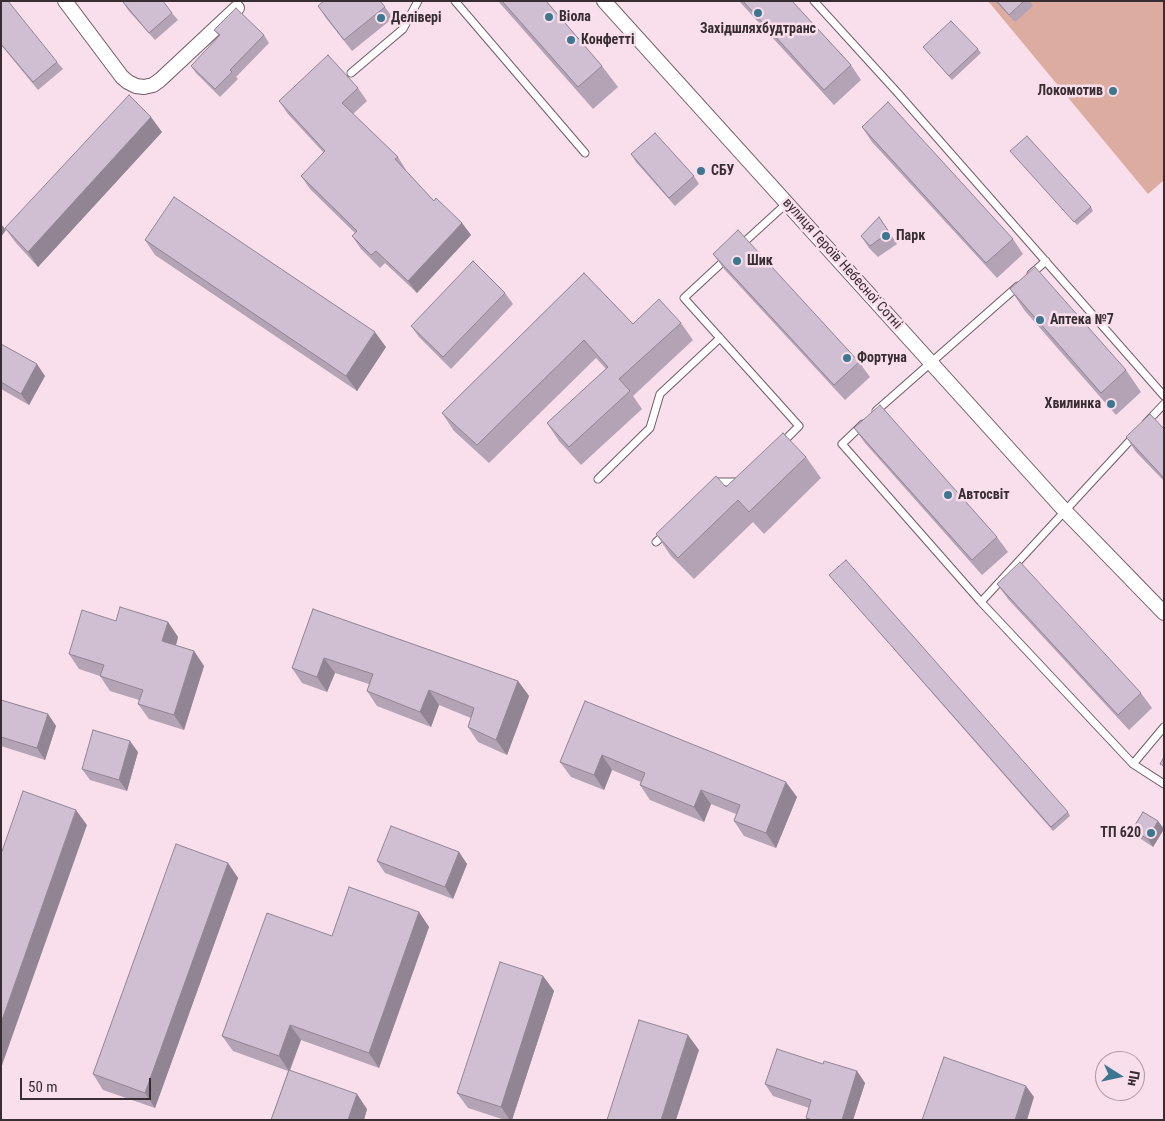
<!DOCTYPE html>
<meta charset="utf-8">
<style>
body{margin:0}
#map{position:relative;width:1165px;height:1121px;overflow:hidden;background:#f9deeb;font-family:"Roboto Condensed",sans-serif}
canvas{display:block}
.frame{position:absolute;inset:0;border:2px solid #372d32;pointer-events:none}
.north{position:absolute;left:1095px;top:1051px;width:50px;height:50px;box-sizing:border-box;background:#f9deeb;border:1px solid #ab97a1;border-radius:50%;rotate:100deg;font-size:14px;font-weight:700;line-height:20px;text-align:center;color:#372d32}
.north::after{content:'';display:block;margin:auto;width:18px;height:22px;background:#3c768f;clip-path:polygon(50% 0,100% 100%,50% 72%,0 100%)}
.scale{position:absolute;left:20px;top:1078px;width:131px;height:22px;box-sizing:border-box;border:2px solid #372d32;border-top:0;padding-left:6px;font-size:15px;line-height:18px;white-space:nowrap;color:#372d32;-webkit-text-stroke:4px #f9deeb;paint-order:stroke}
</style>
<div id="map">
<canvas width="1165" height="1121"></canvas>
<div class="frame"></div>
<div class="north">Пн</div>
<div class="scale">50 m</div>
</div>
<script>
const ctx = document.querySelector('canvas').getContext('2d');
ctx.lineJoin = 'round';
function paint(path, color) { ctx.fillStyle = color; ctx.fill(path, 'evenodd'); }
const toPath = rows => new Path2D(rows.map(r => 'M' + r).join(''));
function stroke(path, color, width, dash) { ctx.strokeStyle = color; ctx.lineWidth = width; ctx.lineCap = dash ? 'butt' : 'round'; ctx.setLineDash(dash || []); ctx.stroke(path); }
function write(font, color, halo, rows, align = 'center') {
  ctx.font = font + ' "Roboto Condensed",sans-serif'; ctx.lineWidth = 5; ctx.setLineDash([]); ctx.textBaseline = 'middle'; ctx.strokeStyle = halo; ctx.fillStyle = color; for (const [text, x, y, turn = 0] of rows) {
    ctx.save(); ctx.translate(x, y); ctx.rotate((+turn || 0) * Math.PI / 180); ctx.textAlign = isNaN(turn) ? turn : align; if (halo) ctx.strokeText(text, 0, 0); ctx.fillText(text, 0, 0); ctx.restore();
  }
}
const green = toPath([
 [988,1,1164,1,1164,180,1148,194]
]);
const service = toPath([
 [455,1,585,153],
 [814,1,896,91,1164,396],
 [351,73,403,29,418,1],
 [741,245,787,203],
 [726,259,684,298,799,426,782,443],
 [1031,274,1046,261],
 [876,411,1018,286],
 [1146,423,1164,404],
 [863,424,842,444,981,602,1133,764,1164,784],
 [598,479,650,428,660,394,720,338],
 [714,485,717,482,740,482],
 [656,542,666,533],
 [981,602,1135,435],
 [1133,764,1164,727]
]);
const minor = toPath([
 [65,1,122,77,128,82,136,86,144,87,153,85,160,80,237,8],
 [604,1,1065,511,1164,613]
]);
const wall = toPath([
 [1,1,57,62,63,69,38,90,1,45],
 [498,1,546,1,602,66,618,87,593,109],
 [739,1,792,1,851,65,861,80,834,105],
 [995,1,1030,1,1033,6,1015,22],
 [123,2,172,13,178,20,155,40,128,10],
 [318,6,385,7,393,18,352,51,326,18],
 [214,30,264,35,269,43,236,77,238,79,220,97,196,73,191,66,219,36],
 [923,47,978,49,981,53,952,80],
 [358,88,367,101,353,114,398,157,406,170,406,171,434,201,462,223,471,235,417,293,385,263,380,268,361,249,352,236,355,233,310,189,301,176,324,153,288,114,279,101],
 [862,127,1013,239,1023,254,997,278,872,142],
 [162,132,38,267,16,243,5,228],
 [1010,151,1091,207,1093,211,1077,225],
 [631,154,694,176,699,184,675,206,636,162],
 [879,217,897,244,878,257,869,248,861,236],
 [145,240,386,347,357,391,155,255],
 [713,254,859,362,870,377,845,400,724,269],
 [584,273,633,324,681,323,693,340,633,396,642,409,581,465,559,441,547,423,606,369,596,358,489,463,454,431,442,413],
 [1010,289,1126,370,1141,392,1116,415,1025,311],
 [505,293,513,304,451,369,419,337,411,326],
 [1,344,45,376,29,405,1,389],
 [854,428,997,537,1008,552,982,575,865,443],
 [1164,429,1164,481,1136,452,1126,437],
 [806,457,821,478,764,534,753,522,694,579,671,556,656,534,726,487],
 [829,575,1068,812,1070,816,1053,831],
 [997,584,1141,693,1152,708,1129,730,1008,599],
 [313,609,518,681,529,696,507,755,478,742,468,727,471,718,439,705,431,727,377,706,367,691,369,684,335,673,327,692,302,683,292,668],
 [116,621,168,622,178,637,176,645,194,651,204,666,184,730,149,719,138,704,139,700,110,691,100,676,79,669,69,654],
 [1,700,48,714,56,726,45,760,1,746],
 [585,701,797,797,776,848,744,836,734,821,736,814,711,804,704,822,650,800,640,785,641,782,612,770,604,790,571,777,560,762],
 [138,752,127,791,90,780,82,769],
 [1158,821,1164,829,1153,847,1138,837,1132,830],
 [459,852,467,864,453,899,385,873,377,861],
 [228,863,238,878,155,1108,103,1090,93,1074],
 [419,912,429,927,379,1068,301,1040,290,1071,367,1109,364,1120,271,1120,288,1071,233,1051,222,1036,332,936],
 [543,976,554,991,512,1120,505,1120,468,1108,457,1093],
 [857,1071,865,1083,853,1120,807,1120,806,1118,809,1108,773,1096,765,1084]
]);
const shadedWall = toPath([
 [151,117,162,132,38,267,28,252],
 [462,223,471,235,417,293,408,281],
 [1,224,6,230,1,237],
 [375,332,386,347,357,391,346,376],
 [37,364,45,376,29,405,21,394],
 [168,622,178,637,173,656,162,641],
 [194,651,204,666,184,730,174,715],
 [324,658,335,673,327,692,317,677],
 [518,681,529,696,507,755,496,740],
 [429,690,439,705,431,727,420,712],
 [48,714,56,726,45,760,37,748],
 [130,741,138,752,127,791,119,780],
 [602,755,612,770,604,790,594,775],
 [786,782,797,797,776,848,766,833],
 [701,790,711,804,704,822,694,807],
 [76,810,87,825,1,1068,1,1023],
 [1158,821,1164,829,1153,847,1148,839],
 [459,852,467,864,453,899,445,887],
 [228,863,238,878,155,1108,145,1093],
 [419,912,429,927,379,1068,369,1053],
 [543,976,554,991,512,1120,510,1120,501,1107],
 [290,1025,301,1040,289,1071,279,1056],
 [688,1035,699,1050,676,1120,661,1120],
 [857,1071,865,1083,853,1120,842,1120],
 [1026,1086,1034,1097,1027,1120,1015,1120],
 [357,1094,367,1109,364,1120,348,1120]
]);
const building = toPath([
 [1,1,8,1,57,62,33,82,1,44,1,1],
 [124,1,163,1,172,13,149,33,123,2,124,1],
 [324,1,380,1,385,7,344,40,318,6,324,1],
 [502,1,546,1,602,66,578,87,502,1],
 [743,1,792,1,851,65,824,90,743,1],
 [997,1,1024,1,1009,15,997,1],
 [236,8,264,35,230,70,232,72,215,89,191,66,220,35,214,30,236,8],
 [951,21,978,49,949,76,923,47,951,21],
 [328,55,358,88,342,103,398,157,395,159,434,201,436,198,462,223,408,281,376,251,371,255,352,236,357,231,301,176,325,151,279,101,328,55],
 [129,95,151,117,28,252,5,228,129,95],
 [888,102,1013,239,986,263,862,127,888,102],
 [655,133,694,176,669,198,631,154,655,133],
 [1027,136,1091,207,1074,222,1010,151,1027,136],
 [174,197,375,332,346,376,145,240,174,197],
 [879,217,889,232,870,246,861,236,879,217],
 [738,230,859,362,834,385,713,254,738,230],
 [473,261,505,293,443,357,411,326,473,261],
 [1035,267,1126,370,1101,393,1010,289,1035,267],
 [584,273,633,324,659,299,681,323,619,379,630,391,569,447,547,423,608,367,584,340,477,445,442,413,584,273],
 [1,344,37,364,21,394,1,382,1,344],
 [880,405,997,537,972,560,854,428,880,405],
 [1150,414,1164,429,1164,478,1126,437,1150,414],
 [783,433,806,457,749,512,738,500,678,558,656,534,716,476,726,487,783,433],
 [846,560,1068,812,1051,827,829,575,846,560],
 [1020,562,1141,693,1118,715,997,584,1020,562],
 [120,607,168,622,162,641,194,651,174,715,138,704,143,690,100,676,104,665,69,654,82,610,116,621,120,607],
 [313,609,518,681,496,740,468,727,474,708,429,690,420,712,367,691,373,674,324,658,317,677,292,668,313,609],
 [1,700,48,714,37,748,1,737,1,700],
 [585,701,786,782,766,833,734,821,740,805,701,790,694,807,640,785,645,773,602,755,594,775,560,762,585,701],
 [93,730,130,741,119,780,82,769,93,730],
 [1164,757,1164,766,1160,764,1164,757],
 [23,791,76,810,1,1023,1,854,23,791],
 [1143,812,1158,821,1148,839,1132,830,1143,812],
 [391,826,459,852,445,887,377,861,391,826],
 [176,844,228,863,145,1093,93,1074,176,844],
 [349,887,419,912,369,1053,290,1025,279,1056,222,1036,267,913,332,936,349,887],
 [500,962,543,976,501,1107,457,1093,500,962],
 [639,1020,688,1035,661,1120,607,1120,639,1020],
 [777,1049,823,1064,824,1061,857,1071,842,1120,813,1120,806,1118,811,1100,765,1084,777,1049],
 [944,1057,1026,1086,1015,1120,922,1120,944,1057],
 [289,1070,357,1094,348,1120,271,1120,289,1070]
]);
const markers = [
 [758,13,5,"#3c768f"],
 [549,17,5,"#3c768f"],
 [381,18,5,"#3c768f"],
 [571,40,5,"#3c768f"],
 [1113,91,5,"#3c768f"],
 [701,171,5,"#3c768f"],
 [886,236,5,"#3c768f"],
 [737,261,5,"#3c768f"],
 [1040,320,5,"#3c768f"],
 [847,358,5,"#3c768f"],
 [1111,404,5,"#3c768f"],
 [948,495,5,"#3c768f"],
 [1151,833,5,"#3c768f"]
];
const poiNames = [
 ["Віола",559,17],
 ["Делівері",391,18],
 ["Західшляхбудтранс",758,29,"center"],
 ["Конфетті",581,40],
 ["Локомотив",1103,91,"right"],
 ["СБУ",711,171],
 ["Парк",896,236],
 ["Шик",747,261],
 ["Аптека №7",1050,320],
 ["Фортуна",857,358],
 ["Хвилинка",1101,404,"right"],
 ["Автосвіт",958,495],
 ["ТП 620",1141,833,"right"]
];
const streetNames = [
 ["вулиця Героїв Небесної Сотні",842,264,48]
];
paint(green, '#ddaca0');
stroke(service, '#715a66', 9);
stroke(minor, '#715a66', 16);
stroke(service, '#fff', 7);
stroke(minor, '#fff', 14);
paint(wall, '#b3a3b5');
paint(shadedWall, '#928593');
paint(building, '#d0bed2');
stroke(building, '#928593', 1);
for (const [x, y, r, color] of markers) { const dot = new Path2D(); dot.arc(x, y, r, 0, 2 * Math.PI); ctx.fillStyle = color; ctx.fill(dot); stroke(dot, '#f9deeb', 2); }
write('bold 14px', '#372d32', '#f9deeb', poiNames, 'left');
write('14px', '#372d32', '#f9deeb', streetNames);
</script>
